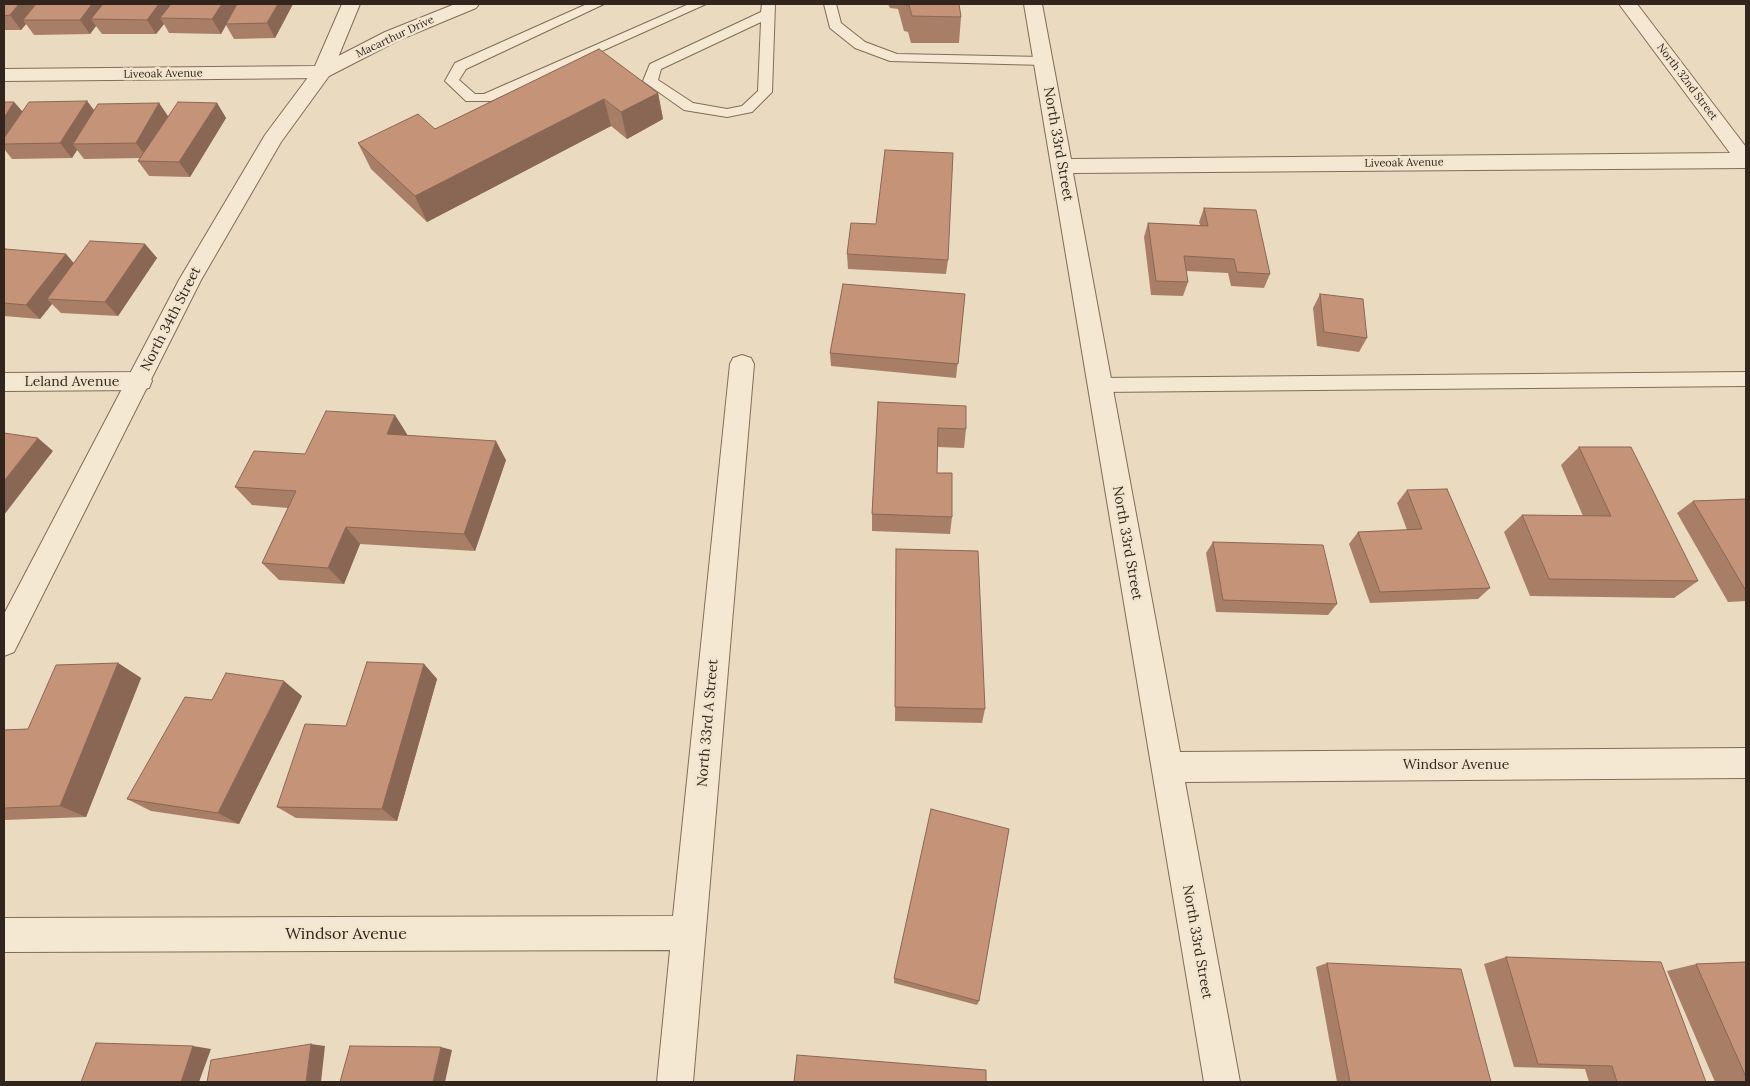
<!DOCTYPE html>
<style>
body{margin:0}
#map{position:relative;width:1750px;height:1086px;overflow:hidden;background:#eadac0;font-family:Lora,serif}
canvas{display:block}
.frame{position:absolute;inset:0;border:5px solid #32251d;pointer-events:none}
</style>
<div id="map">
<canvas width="1750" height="1086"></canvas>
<div class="frame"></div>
</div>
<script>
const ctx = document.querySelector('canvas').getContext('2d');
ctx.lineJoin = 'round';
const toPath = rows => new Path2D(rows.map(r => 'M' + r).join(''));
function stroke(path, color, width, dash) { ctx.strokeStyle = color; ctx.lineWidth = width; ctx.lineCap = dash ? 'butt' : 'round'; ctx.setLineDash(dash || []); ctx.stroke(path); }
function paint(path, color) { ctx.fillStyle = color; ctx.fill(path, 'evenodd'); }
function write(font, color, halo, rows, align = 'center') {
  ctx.font = font + ' Lora,serif'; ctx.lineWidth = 5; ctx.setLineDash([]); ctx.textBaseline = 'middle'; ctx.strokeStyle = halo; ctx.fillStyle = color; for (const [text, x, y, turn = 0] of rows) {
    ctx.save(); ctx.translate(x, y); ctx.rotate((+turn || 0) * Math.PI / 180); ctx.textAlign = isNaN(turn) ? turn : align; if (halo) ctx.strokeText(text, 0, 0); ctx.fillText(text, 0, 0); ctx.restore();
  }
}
const service = toPath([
 [587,4,604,4,466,69,459,80,475,94,484,94,689,4,706,4,491,101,466,101,445,81,455,63,587,4],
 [762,4,775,4,772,92,752,112,727,117,684,110,643,81,650,64,761,12,762,4],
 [761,22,758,91,742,106,727,109,693,103,658,80,661,69,761,22],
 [824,4,836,4,841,23,865,42,897,54,1043,57,1050,61,1043,65,890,61,855,48,830,28,824,4],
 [1746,372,1746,386,1100,392,1094,390,1091,385,1094,380,1100,378,1746,372]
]);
const minor = toPath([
 [342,4,360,4,332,72,329,76,322,78,4,81,4,69,315,66,342,4],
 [1024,4,1042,4,1071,159,1730,153,1619,4,1637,4,1746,147,1746,168,1073,173,1180,752,1746,748,1746,778,1185,782,1240,1082,1204,1082,1024,4],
 [742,355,751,358,754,364,693,1082,657,1082,670,950,4,952,4,918,673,916,730,364,733,358,742,355],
 [140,372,149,374,152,381,149,388,140,390,4,391,4,373,140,372]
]);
const tertiary = toPath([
 [455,4,479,4,476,8,399,40,329,76,281,142,201,280,14,652,4,656,4,614,179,280,265,135,315,68,385,32,455,4]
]);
const wall = toPath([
 [4,4,293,4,275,38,234,39,226,25,221,34,169,33,164,24,156,34,102,34,96,26,90,34,34,35,26,24,21,30,4,30],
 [888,4,959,4,961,17,959,43,911,43,908,32,904,31,898,9,890,8],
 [599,49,658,93,663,119,627,139,611,126,427,222,371,169,358,143,435,129],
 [87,101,94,110,159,103,168,116,217,103,226,118,190,177,149,176,138,161,140,158,84,159,77,150,72,158,12,159,5,150,4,152,4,102,14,102,22,111],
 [1204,208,1270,274,1264,288,1231,286,1228,273,1186,271,1188,282,1183,296,1151,295,1144,237,1148,223,1200,225,1199,222],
 [145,244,157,258,118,316,61,313,52,304,40,319,4,316,4,251,66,254,73,263],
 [847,254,948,260,946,274,848,269],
 [965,294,956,378,831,366,830,353],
 [1320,294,1367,338,1359,352,1317,346,1313,308],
 [878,402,966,429,964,448,937,447,937,473,952,517,950,534,872,531,872,514],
 [407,434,407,435,506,460,475,551,360,544,344,584,279,580,262,563,288,508,252,505,235,487,305,454],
 [1579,447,1698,581,1674,598,1530,596,1504,532,1522,515,1583,516,1561,465],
 [1407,490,1490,588,1478,599,1370,603,1349,544,1358,532,1407,530,1397,503],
 [1746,499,1746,601,1728,602,1677,513,1693,501],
 [1213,542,1337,604,1328,615,1216,612,1206,553],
 [896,549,985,709,982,723,895,721],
 [118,663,141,678,86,817,4,820,4,730,28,729],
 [424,664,437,679,397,821,296,818,277,807,346,726],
 [302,696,239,824,151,811,127,799],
 [1506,957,1706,1082,1589,1082,1585,1069,1514,1067,1484,964],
 [1746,962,1746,1082,1715,1082,1667,971,1696,964],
 [1327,963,1491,1082,1337,1082,1316,967],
 [894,978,979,1001,977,1005,894,983]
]);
const shadedWall = toPath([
 [19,4,42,4,23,20,26,24,21,30,10,15],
 [92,4,110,4,91,19,96,26,90,34,80,20],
 [159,4,175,4,160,18,164,24,156,34,147,20],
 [222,4,241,4,226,24,226,25,221,34,212,19],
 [278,4,293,4,275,38,267,23],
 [658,93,663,119,627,139,621,112],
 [604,99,611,126,427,222,415,196],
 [87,101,98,116,73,144,77,150,72,158,60,143],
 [14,102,26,116,4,144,4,118],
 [159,103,169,118,147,158,136,143],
 [217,103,226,118,190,177,179,162],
 [145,244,157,258,118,316,105,302],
 [66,254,78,268,47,299,52,304,40,319,26,305],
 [395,415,407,434,399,453,387,434],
 [38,438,53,451,4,515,4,481],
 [496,441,506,460,475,551,464,534],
 [346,527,360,544,344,584,328,568],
 [118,663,141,678,86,817,60,806],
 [424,664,437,679,397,821,382,809],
 [284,681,302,696,239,824,218,813],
 [311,1044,325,1046,321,1082,306,1082],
 [193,1046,211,1049,199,1082,181,1082],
 [441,1047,452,1050,445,1082,433,1082]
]);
const building = toPath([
 [4,4,19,4,10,15,4,16,4,4],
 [36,4,92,4,80,20,23,20,36,4],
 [103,4,159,4,147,20,91,19,103,4],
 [171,4,222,4,212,19,160,18,171,4],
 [237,4,278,4,267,23,226,24,237,4],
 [904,4,959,4,961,17,912,16,909,5,904,5,904,4],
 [599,49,658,93,621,112,604,99,415,196,358,143,418,114,435,129,599,49],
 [87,101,60,143,4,144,4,138,29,102,87,101],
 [4,102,14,102,4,118,4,102],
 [178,102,217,103,179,162,138,161,178,102],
 [159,103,136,143,73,144,98,104,159,103],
 [885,150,953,153,948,260,847,254,851,223,876,224,885,150],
 [1204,208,1256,210,1270,274,1237,272,1234,259,1184,256,1188,282,1156,281,1148,223,1208,226,1204,208],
 [90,241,145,244,105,302,47,299,90,241],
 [5,249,66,254,26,305,4,303,4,251,5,249],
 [843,284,965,294,958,364,830,353,843,284],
 [1320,294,1363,299,1367,338,1324,332,1320,294],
 [878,402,966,406,966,429,938,428,937,473,952,473,952,517,872,514,878,402],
 [326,411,395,415,387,434,496,441,464,534,346,527,328,568,262,563,296,491,235,487,254,451,305,454,326,411],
 [4,433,38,438,4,481,4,433],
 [1579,447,1631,447,1698,581,1549,579,1522,515,1611,516,1579,447],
 [1447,489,1490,588,1380,592,1358,532,1422,529,1407,490,1447,489],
 [1746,499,1746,591,1693,501,1746,499],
 [1213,542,1323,545,1337,604,1223,600,1213,542],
 [896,549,978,551,985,709,895,707,896,549],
 [367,662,424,664,382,809,277,807,305,724,346,726,367,662],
 [118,663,60,806,4,808,4,730,28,729,56,665,118,663],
 [226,673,284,681,218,813,127,799,185,697,212,700,226,673],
 [931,809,1009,829,979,1001,894,978,931,809],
 [1506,957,1661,962,1706,1082,1617,1082,1612,1066,1538,1064,1506,957],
 [1746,962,1746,1077,1696,964,1746,962],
 [1327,963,1461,969,1491,1082,1350,1082,1327,963],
 [96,1043,193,1046,181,1082,81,1082,96,1043],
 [311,1044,306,1082,207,1082,211,1060,311,1044],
 [350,1046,441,1047,433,1082,340,1082,350,1046],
 [797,1055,986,1070,986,1082,794,1082,797,1055]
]);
const farStreetnames = [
 ["Macarthur Drive",395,37,-25],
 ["Liveoak Avenue",163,74,-1],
 ["North 32nd Street",1687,82,53],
 ["Liveoak Avenue",1404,163,-1]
];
const streetNames = [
 ["North 33rd Street",1058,144,80],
 ["North 34th Street",171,319,-63],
 ["Leland Avenue",72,382],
 ["North 33rd Street",1127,543,80],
 ["North 33rd A Street",708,723,-85],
 ["Windsor Avenue",1456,765],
 ["North 33rd Street",1197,942,80]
];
const nearStreetnames = [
 ["Windsor Avenue",346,934]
];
stroke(service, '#816c59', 2);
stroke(minor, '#816c59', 2);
stroke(tertiary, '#816c59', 2);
paint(service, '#f5e8d2');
paint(minor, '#f5e8d2');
paint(tertiary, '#f5e8d2');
paint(wall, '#a97e67');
paint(shadedWall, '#8a6754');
paint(building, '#c59378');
stroke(building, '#8a6754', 1);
write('11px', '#32251d', '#f2e5ce', farStreetnames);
write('14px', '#32251d', '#f2e5ce', streetNames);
write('16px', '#32251d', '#f2e5ce', nearStreetnames);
</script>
